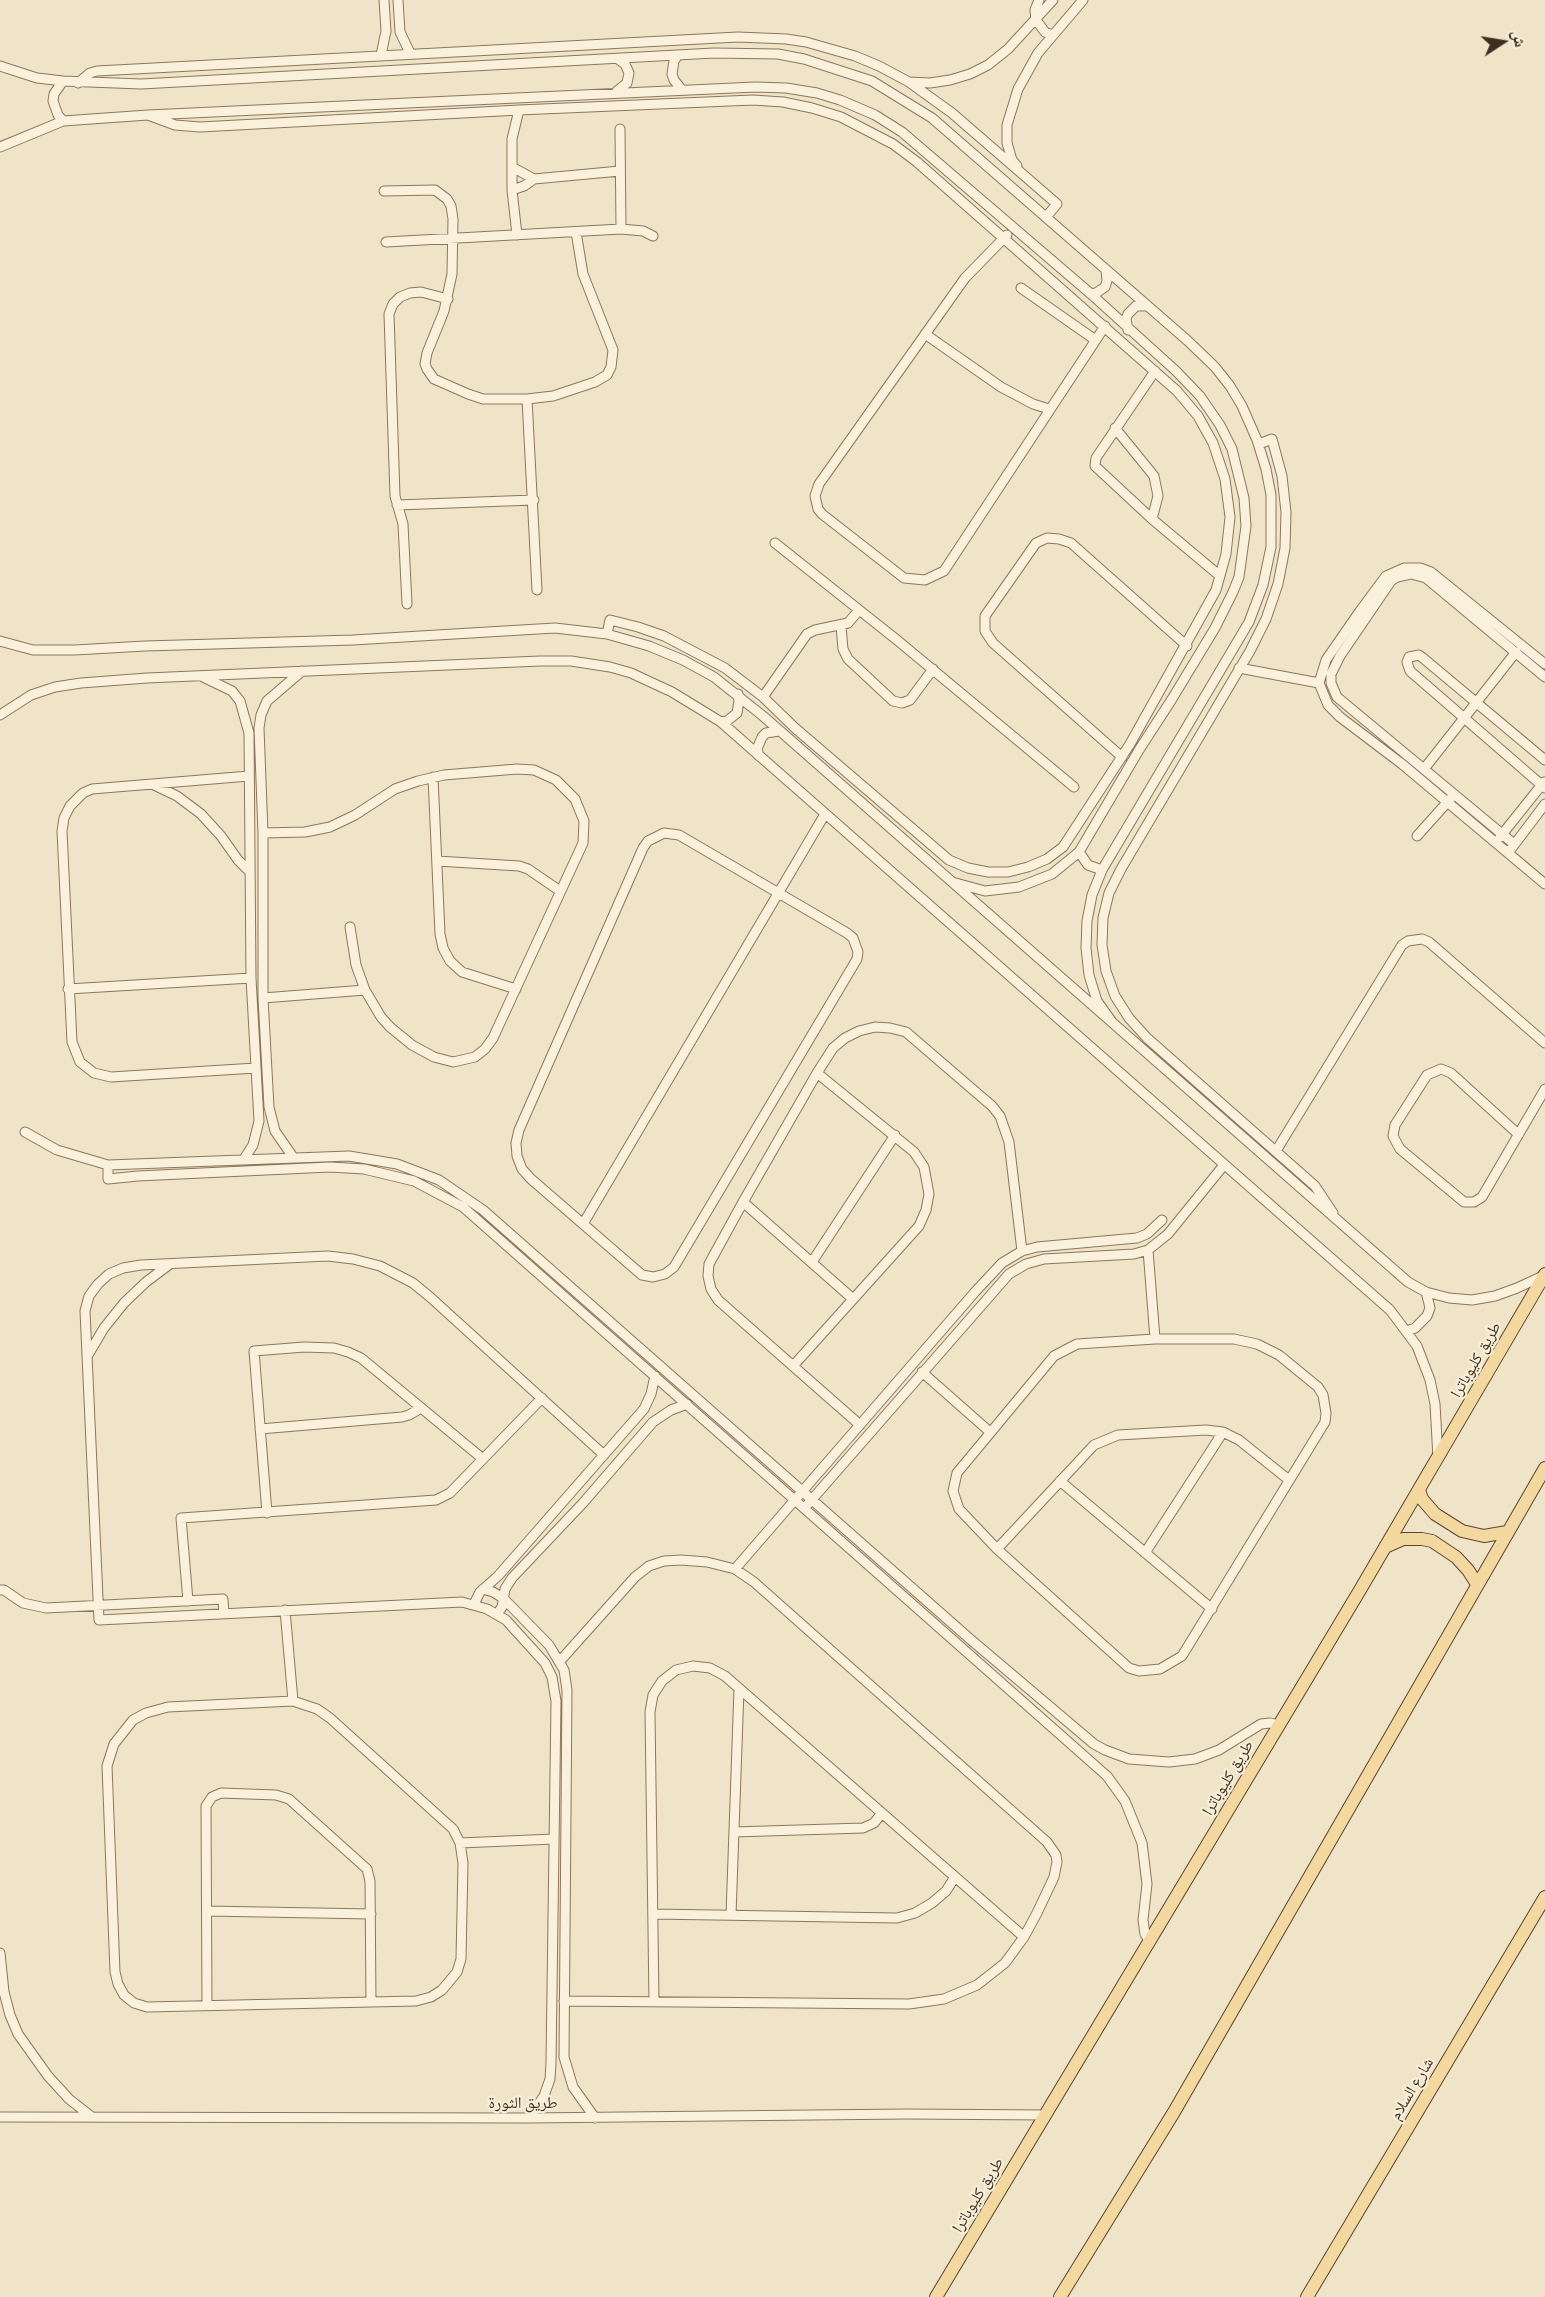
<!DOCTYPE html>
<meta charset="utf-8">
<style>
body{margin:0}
#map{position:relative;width:1545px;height:2297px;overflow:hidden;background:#f0e4c8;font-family:Literata,"Noto Naskh Arabic",serif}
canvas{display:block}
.north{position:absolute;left:1473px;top:12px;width:60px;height:60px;-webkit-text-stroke:4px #f7eed8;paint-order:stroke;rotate:78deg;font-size:16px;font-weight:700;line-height:24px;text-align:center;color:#3d2e20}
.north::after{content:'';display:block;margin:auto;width:21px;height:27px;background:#3d2e20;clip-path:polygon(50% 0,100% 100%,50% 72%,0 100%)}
</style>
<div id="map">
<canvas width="1545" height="2297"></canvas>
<div class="north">ش</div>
</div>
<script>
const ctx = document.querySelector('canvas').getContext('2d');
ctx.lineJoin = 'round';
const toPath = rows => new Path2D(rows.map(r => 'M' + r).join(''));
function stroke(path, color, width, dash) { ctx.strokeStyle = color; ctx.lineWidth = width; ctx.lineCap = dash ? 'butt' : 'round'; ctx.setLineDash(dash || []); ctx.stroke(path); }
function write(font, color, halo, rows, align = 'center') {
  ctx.font = font + ' Literata,"Noto Naskh Arabic",serif'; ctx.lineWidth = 4.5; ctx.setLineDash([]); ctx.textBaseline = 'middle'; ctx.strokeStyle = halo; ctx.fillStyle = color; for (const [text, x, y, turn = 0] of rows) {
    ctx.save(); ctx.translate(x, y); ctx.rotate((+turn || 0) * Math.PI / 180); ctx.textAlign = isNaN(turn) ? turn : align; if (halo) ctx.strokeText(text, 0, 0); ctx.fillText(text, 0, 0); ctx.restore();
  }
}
const minor = toPath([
 [398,0,400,32,410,53],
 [1039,0,1035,10,1036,20,1045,32,1052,35],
 [381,55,386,31,384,0],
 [678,55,674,61,672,74,674,80,682,90],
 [0,66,37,78,63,81,141,84,714,53,778,54,804,59,872,81,932,118,1188,341,1215,367,1230,386,1242,406,1257,440,1266,469,1271,495,1271,547,1263,585,1249,622,1102,870,1092,895,1087,921,1086,948,1089,975,1097,1001,1112,1022],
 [63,81,54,94,53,101,58,115,63,121],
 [909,82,930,83,950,80,970,74,988,65,1008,49,1053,0],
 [78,83,90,73,97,71,738,37,786,39,806,42,855,56,879,66,909,82,952,113,1057,204,1046,217],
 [617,91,627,83,629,73,625,64,618,59],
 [148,115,175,125,200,127,519,110,753,100,783,102,812,108,841,117,893,144,917,162,1177,391,1198,416,1213,443,1225,479,1230,517,1226,554,1216,590,1130,744,1063,847,1047,859,1028,867,1008,872,988,872,968,868,949,860,795,728,763,697,725,668,664,636,638,627,610,620,607,634],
 [620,129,621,229],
 [0,147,63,121,148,115,755,87,786,88,817,93,840,100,875,115,902,132,1091,294,1176,371,1200,396,1220,425,1232,449,1244,498,1246,526,1239,577,1233,592,1215,628,1172,699,1139,750,1079,852,1052,874,1019,887,985,891,952,882],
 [1017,166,1012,160,1007,143,1007,125,1018,89,1038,53,1083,0],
 [512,167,534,179],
 [512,190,524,186,534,179,620,171],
 [384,191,435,190,447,199,451,206,453,219,452,274,444,311,427,353,425,364,427,369,434,379,468,394,483,399,527,399,553,396,595,382,607,375,611,367,613,350,583,274,576,232],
 [517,235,512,190,512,139,519,110],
 [1007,235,965,278,819,484,815,496,818,509,822,514,904,578,925,580,944,571,1105,326],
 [386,242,621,229,643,231,653,236],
 [1021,288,1094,339],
 [1091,294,1096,293,1105,287,1107,281,1106,270],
 [1128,330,1126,319,1128,314,1136,306,1147,306],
 [925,334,1001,387,1033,404,1049,409],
 [1155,371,1096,458,1095,466,1152,519,1220,576],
 [527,399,537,590],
 [1115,428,1154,476,1158,496,1152,519],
 [1259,444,1272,439,1282,476,1286,512,1285,548,1278,584,1266,619,1250,651,1121,869,1109,893,1103,918,1102,945,1106,971,1115,996,1129,1018,1147,1038,1315,1186,1333,1213],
 [397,505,534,500],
 [775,543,897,640,1074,787],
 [407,604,403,524,395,496,389,314,393,304,400,297,410,293,421,292,448,299],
 [841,626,843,649,848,659,893,701,902,703,910,700,933,669],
 [0,641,33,650,75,650,145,646,353,640,555,628,607,634,649,646,683,660,714,677,763,716,1408,1282,1426,1292,1449,1298,1472,1300,1495,1296,1517,1288,1545,1275],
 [1545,664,1431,572,1420,568,1404,568,1386,576,1360,611,1326,660,1319,683,1328,705,1340,717,1402,764,1545,884],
 [1239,668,1319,683],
 [203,677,232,691,240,701,249,733,251,978,259,1121,253,1145,244,1159],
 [763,697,807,634,815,630,848,623,859,610],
 [0,715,31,695,55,687,81,683,147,678,540,661,571,661,610,667,631,673,672,692,721,722,1390,1310,1417,1346,1430,1380,1435,1404,1438,1458],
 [721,722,727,721,737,713,739,701,738,694],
 [759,756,757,749,762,737,766,733,779,731],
 [1122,757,993,643,985,631,985,616,1036,543,1047,538,1059,539,1071,543,1187,646],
 [1545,760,1423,658,1419,655,1409,657,1407,662,1410,671,1545,788],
 [1424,769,1516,652],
 [249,776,92,789,83,793,70,806,64,818,62,831,72,1042,80,1062,94,1073,111,1077,256,1068],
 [433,777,440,934,443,948,450,961,462,972,516,989],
 [152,784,177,796,201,814,221,836,238,860,250,872],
 [263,833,305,832,330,827,355,815,395,789,418,781,444,775,517,769,534,770,556,780,575,799,584,821,583,843,493,1038,485,1049,475,1057,453,1062,434,1057,412,1045,390,1027,381,1017,365,990,356,965,350,927],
 [664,833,679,835,847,933,853,938,858,952,857,959,674,1267,665,1274,653,1277,642,1275,531,1179,522,1169,517,1156,516,1143,519,1130,643,848,648,841,664,833],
 [1417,836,1452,797],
 [1500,837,1544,782],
 [1514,844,1337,697,1331,683,1331,674,1340,656,1391,581,1397,577,1411,574,1426,578,1545,677],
 [1511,849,1545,804],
 [1079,852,1088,865,1102,870],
 [437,861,519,866,528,869,560,891],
 [68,989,251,978],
 [263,998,365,990],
 [25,1132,57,1150,108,1165,349,1156,397,1164,439,1180,483,1210,970,1639,1094,1744,1105,1750,1129,1759,1169,1762,1195,1759,1219,1750,1261,1724,1270,1723,1279,1725],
 [1518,1134,1451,1073,1441,1069,1427,1075,1395,1125,1393,1136,1400,1149,1464,1202,1474,1202,1482,1197,1545,1089],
 [1276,1151,1402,945,1408,941,1422,939,1429,942,1545,1043],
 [293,1157,275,1131,269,1107,263,998,263,833,259,728,261,715,267,701,302,671],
 [108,1165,108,1179,138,1176,330,1167,364,1169,414,1181,463,1207,1107,1776,1125,1801,1142,1843,1147,1884,1143,1920,1145,1934,1150,1942],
 [743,1202,853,1299],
 [583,1224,825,814],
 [1148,1250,1155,1339],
 [812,1262,895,1135],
 [1407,1331,1415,1328,1427,1316,1430,1308,1426,1292],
 [1155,1339,1234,1339,1257,1344,1279,1355,1318,1387,1323,1395,1326,1413,1325,1422,1182,1656,1160,1669,1139,1671,1129,1668,997,1549,959,1509,953,1491,957,1473,1054,1356,1077,1344,1155,1339],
 [88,1355,104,1328,124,1303,146,1282,170,1264],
 [793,1366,919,1226,926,1210,929,1194,924,1167,914,1152,817,1073],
 [922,1372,990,1432],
 [860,1425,718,1300,711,1289,708,1276,709,1264,743,1202,817,1073,833,1048,845,1038,859,1031,875,1027,890,1028,906,1032,992,1106,1000,1116,1009,1142,1022,1251],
 [260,1429,402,1417,409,1415,421,1408],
 [1060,1481,1212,1609],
 [808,1504,1009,1274,1026,1264,1044,1259,1134,1254,1148,1250,1168,1234,1224,1165],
 [267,1513,254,1351,304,1347,334,1348,348,1352,361,1358,483,1459],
 [997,1549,1094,1445,1118,1435,1206,1430,1223,1432,1239,1440,1289,1480],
 [1145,1553,1223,1432],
 [735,1569,975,1292,1002,1263,1022,1251,1037,1247,1137,1238,1147,1234,1162,1220],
 [483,1589,493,1592,503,1598,549,1645,564,1670,567,1690,564,2057,573,2087,595,2118],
 [0,1590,4,1590,23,1603,46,1608,223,1599,224,1614],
 [188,1601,181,1518,436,1500,450,1493,542,1398],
 [474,1604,480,1592,498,1576,644,1409,651,1394,655,1376],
 [285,1610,293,1701],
 [497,1614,502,1607,505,1589,512,1578,583,1503,653,1422,671,1410,687,1404],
 [560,1661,635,1577,649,1566,664,1561,681,1560,707,1562,735,1569,754,1582,1047,1842,1056,1855,1057,1862,1054,1877,1037,1913,1024,1937,1005,1963,977,1985,944,1999,909,2004,564,2001],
 [293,1701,317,1709,330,1718,453,1829,460,1843,463,1863,461,1959,457,1972,442,1990,431,1997,416,2001,147,2007,134,2003,124,1995,118,1984,115,1972,107,1766,114,1744,133,1720,146,1713,168,1707,293,1701],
 [734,1832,863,1828,874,1823,882,1813],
 [460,1843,554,1839],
 [207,1911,371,1914],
 [653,1914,897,1918,915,1913,932,1903,946,1891,955,1877],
 [731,1915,739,1689],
 [0,1953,4,1992,10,2015,18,2034,48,2076,69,2099,92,2117],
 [654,2002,650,1712,653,1695,662,1681,676,1670,693,1666,710,1668,725,1676,1024,1937],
 [207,2005,206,1806,212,1797,221,1793,276,1795,289,1799,367,1869,370,1881,371,2002],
 [0,2117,529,2118,907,2114,1046,2115],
 [529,2118,544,2096,550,2079,551,2063,556,1701,552,1677,545,1663,506,1620,487,1609,462,1602,99,1620,85,1311,89,1296,98,1284,109,1274,123,1268,141,1265,328,1256,353,1259,380,1266,413,1283,430,1297,604,1455]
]);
const major = toPath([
 [1419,1490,1422,1499,1435,1514,1462,1531,1484,1536,1507,1532],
 [1385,1547,1403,1539,1422,1539,1432,1541,1456,1557,1468,1570,1477,1584],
 [936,2297,1360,1590,1545,1274],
 [1060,2297,1174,2112,1545,1468],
 [1307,2297,1545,1897]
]);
const streetNames = [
 ["طريق كليوباترا",1476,1360,-60],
 ["طريق كليوباترا",1228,1778,-59],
 ["شارع السلام",1412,2089,-59],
 ["طريق الثورة",523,2103],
 ["طريق كليوباترا",978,2195,-59]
];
stroke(minor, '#8d765c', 11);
stroke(major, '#5b4430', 14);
stroke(minor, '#faf1dc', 9);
stroke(major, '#f3d9a0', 12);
write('16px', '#3d2e20', '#f7eed8', streetNames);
</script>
